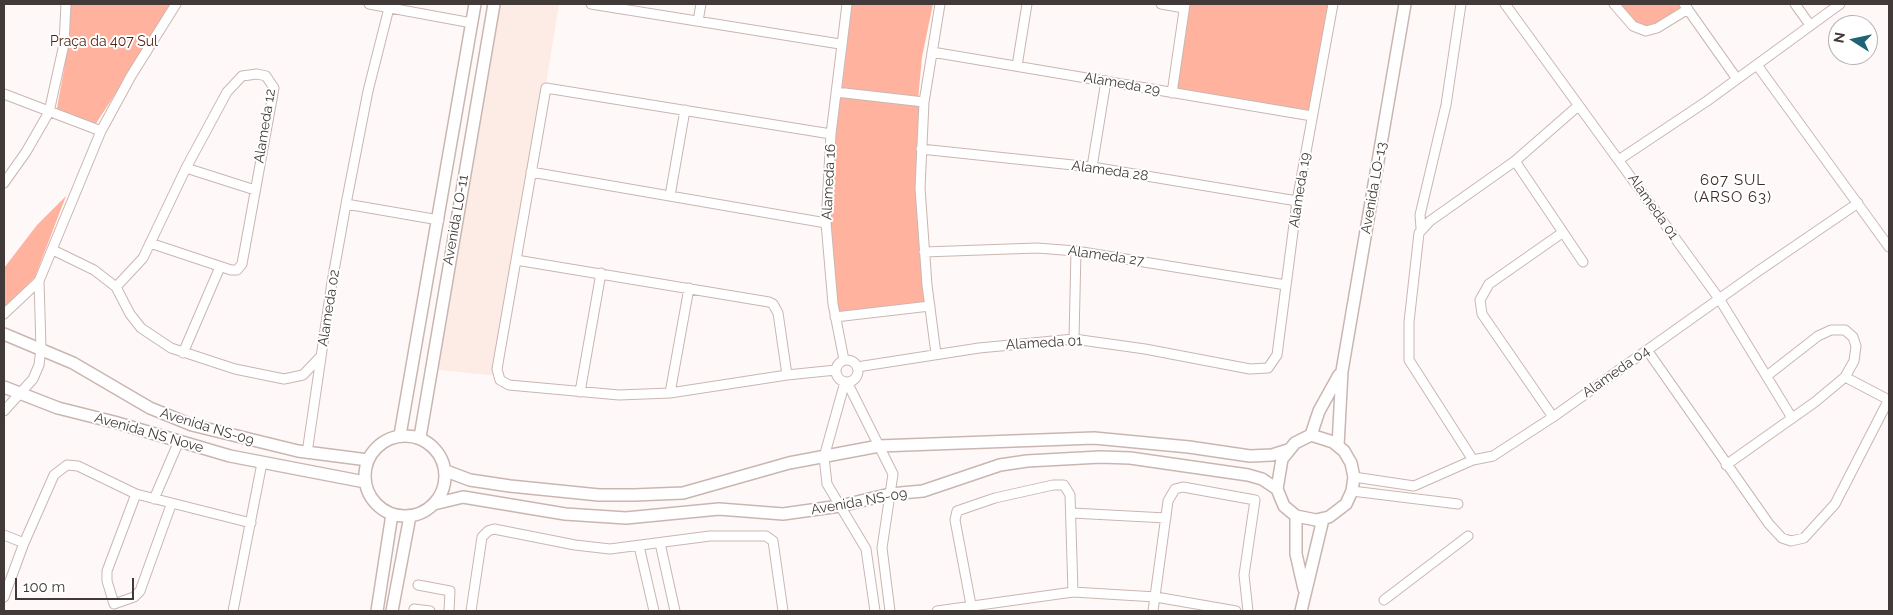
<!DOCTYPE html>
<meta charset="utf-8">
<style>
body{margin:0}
#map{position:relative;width:1893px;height:615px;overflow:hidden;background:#fef9f8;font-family:Raleway,sans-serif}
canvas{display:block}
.frame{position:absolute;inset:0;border:5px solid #423a38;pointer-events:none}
.north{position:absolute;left:1828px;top:15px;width:50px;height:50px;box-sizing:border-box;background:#fff;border:1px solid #b3b0af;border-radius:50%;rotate:280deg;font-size:14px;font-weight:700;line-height:20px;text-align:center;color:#423a38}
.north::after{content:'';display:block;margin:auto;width:18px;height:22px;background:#1e6474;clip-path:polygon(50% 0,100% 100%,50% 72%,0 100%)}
.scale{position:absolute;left:15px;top:578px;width:119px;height:22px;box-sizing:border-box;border:2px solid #423a38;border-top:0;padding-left:6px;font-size:15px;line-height:18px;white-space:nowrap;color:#423a38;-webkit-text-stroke:4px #fff;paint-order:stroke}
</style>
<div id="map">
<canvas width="1893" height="615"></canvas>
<div class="frame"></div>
<div class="north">N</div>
<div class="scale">100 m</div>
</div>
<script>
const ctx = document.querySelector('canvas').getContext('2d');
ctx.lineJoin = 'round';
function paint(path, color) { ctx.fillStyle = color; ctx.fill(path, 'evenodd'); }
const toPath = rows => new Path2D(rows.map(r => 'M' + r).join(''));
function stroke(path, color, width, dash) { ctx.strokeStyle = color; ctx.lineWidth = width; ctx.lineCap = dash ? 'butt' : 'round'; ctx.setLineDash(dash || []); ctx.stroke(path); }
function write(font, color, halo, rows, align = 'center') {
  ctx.font = font + ' Raleway,sans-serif'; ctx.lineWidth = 4; ctx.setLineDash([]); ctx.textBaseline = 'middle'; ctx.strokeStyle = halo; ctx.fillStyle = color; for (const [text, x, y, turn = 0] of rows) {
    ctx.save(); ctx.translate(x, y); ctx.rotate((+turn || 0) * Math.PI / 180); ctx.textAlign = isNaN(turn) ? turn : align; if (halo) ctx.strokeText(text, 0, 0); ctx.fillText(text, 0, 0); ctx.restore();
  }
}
const built = toPath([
 [493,4,559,4,498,376,430,369]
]);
const green = toPath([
 [70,4,174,4,93,128,56,113,64,70],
 [852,4,933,4,922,57,918,100,924,102,921,149,930,306,835,317,829,261,836,92,903,98,842,88],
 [1186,4,1333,4,1312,116,1172,93],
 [1614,4,1684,4,1688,9,1644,30],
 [66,196,35,277,4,309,4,268,37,225]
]);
const minor = toPath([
 [369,4,472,23],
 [591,4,840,44],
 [1161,4,1184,8],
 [1505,4,1720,300,1792,418],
 [1614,4,1633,26,1646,31,1657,28,1688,9],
 [1684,4,1737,79],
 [1795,4,1810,25],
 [698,21,701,4],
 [932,52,1312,116],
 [1757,65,1889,247],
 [1017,66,1027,4],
 [836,92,924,102],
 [1172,93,1185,4],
 [4,94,101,131],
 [831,134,546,88,497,369,500,380,509,385,619,395,670,393,787,375,836,370],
 [921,149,1092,167,1297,201],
 [1620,159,1707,101,1840,4],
 [1515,161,1583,262],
 [1092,167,1106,81],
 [186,168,255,190],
 [531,172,826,223],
 [4,183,26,152,49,112,64,44,66,4],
 [670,196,685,110],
 [346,204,439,220],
 [1421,228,1420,215,1446,105,1461,4],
 [53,250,94,270,116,287,130,314,141,328,171,348,235,369,284,379,303,375,321,356],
 [924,252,1037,248,1076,251,1286,285],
 [516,260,769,302,773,304,778,313,787,375],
 [39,281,101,131,131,76,176,4],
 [116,287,143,258,186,168,227,92,242,76,257,74,266,76,274,88,242,264,237,270,231,270,150,243],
 [4,314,39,281,41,348,39,365,33,379,4,411],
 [835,317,930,306],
 [1074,339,1076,251],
 [1647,350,1769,524,1782,538,1791,541,1804,538,1835,504,1889,399],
 [183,353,220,267],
 [936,354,927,285,920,188,924,102,940,4],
 [844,360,833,304,826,223,831,134,847,4],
 '836 371a11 11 0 1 1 22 0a11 11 0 1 1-22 0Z',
 [857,367,979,348,1074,339,1145,349,1250,369,1268,368,1277,355,1297,201,1333,4],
 [1845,377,1889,400],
 [845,382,824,457,827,484,866,549,875,611],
 [847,382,893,474,882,548,890,611],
 [580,392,601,273],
 [670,393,689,288],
 [1553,417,1482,314,1480,300,1489,284,1562,233],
 [307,453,332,282,346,204,368,91,390,4],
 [1473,460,1409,360,1409,322,1419,233,1430,221,1515,161,1578,106],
 [1726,465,1815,402,1845,377,1854,361,1856,346,1853,337,1845,330,1831,330,1818,336,1768,375],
 [1354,477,1414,486,1473,460,1493,456,1553,417,1757,272,1858,203],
 [1352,491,1458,504],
 [136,494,107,571,107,581,114,604,134,597,140,591,171,505],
 [154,499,179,441],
 [1072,513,1166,518],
 [4,535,24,543],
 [660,543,675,611],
 [639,546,654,611],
 [418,585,450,591,449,611],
 [4,597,24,543,54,475,67,465,78,466,136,494,251,523],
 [1384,600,1468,536],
 [971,605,955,520,957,511,995,498,1053,485,1064,485,1070,495,1073,592],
 [414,609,430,611],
 [233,611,262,463],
 [471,611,482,537,488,531,494,529,575,545,610,549,710,536,766,536,773,541,783,611],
 [937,611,1073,592,1156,597,1236,611],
 [1153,611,1168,501,1175,489,1183,487,1255,500,1244,575,1248,611]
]);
const tertiary = toPath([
 [4,334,73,363,150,408,192,425,298,451,368,460],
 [4,387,58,408,114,422,230,456,365,482],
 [400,435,475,4],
 [1311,435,1333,442,1344,451,1351,463,1354,477,1352,491,1346,504,1329,517,1316,520,1296,516,1284,506,1277,489,1282,459,1295,443,1311,435],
 [1311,435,1319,411,1339,375],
 '365 476a40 40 0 1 1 80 0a40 40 0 1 1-80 0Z',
 [420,437,494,4],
 [1338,446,1342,371,1405,4],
 [446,471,470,480,510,486,599,495,634,495,683,493,789,463,879,446,1094,438,1189,447,1250,456,1272,455,1288,450],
 [434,504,463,497,565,514,626,518,719,509,783,514,840,506,890,494,923,491,1000,465,1027,461,1100,457,1130,458,1248,475,1262,479,1277,489],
 [1296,516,1296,554,1304,589],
 [377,611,392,514],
 [392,611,410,516],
 [1301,611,1323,519]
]);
const parkNames = [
 ["Praça da 407 Sul",104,42]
];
const streetNames = [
 ["Alameda 29",1122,84,10],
 ["Alameda 12",265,126,-81],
 ["Alameda 28",1110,171,8],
 ["Alameda 16",829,182,-87],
 ["Avenida LO-13",1374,188,-80],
 ["Alameda 19",1300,190,-81],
 ["Alameda 01",1653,207,55],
 ["Avenida LO-11",456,220,-80],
 ["Alameda 27",1106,256,8],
 ["Alameda 02",329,308,-81],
 ["Alameda 01",1044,343,-3],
 ["Alameda 04",1616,372,-35],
 ["Avenida NS-09",207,427,17],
 ["Avenida NS Nove",149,433,16],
 ["Avenida NS-09",859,502,-10]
];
const neighbourhoodNames = [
 ["607 SUL",1733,180],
 ["(ARSO 63)",1733,197]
];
paint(built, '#fdebe6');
paint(green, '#ffb39e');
stroke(minor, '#cab6b1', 11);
stroke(tertiary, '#cab6b1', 14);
stroke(minor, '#fff', 9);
stroke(tertiary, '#fff', 11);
write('14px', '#561f10', '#fff', parkNames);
write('14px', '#423a38', '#fff', streetNames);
ctx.letterSpacing = '1px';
write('15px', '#3b2c27', '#fff', neighbourhoodNames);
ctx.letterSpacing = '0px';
</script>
